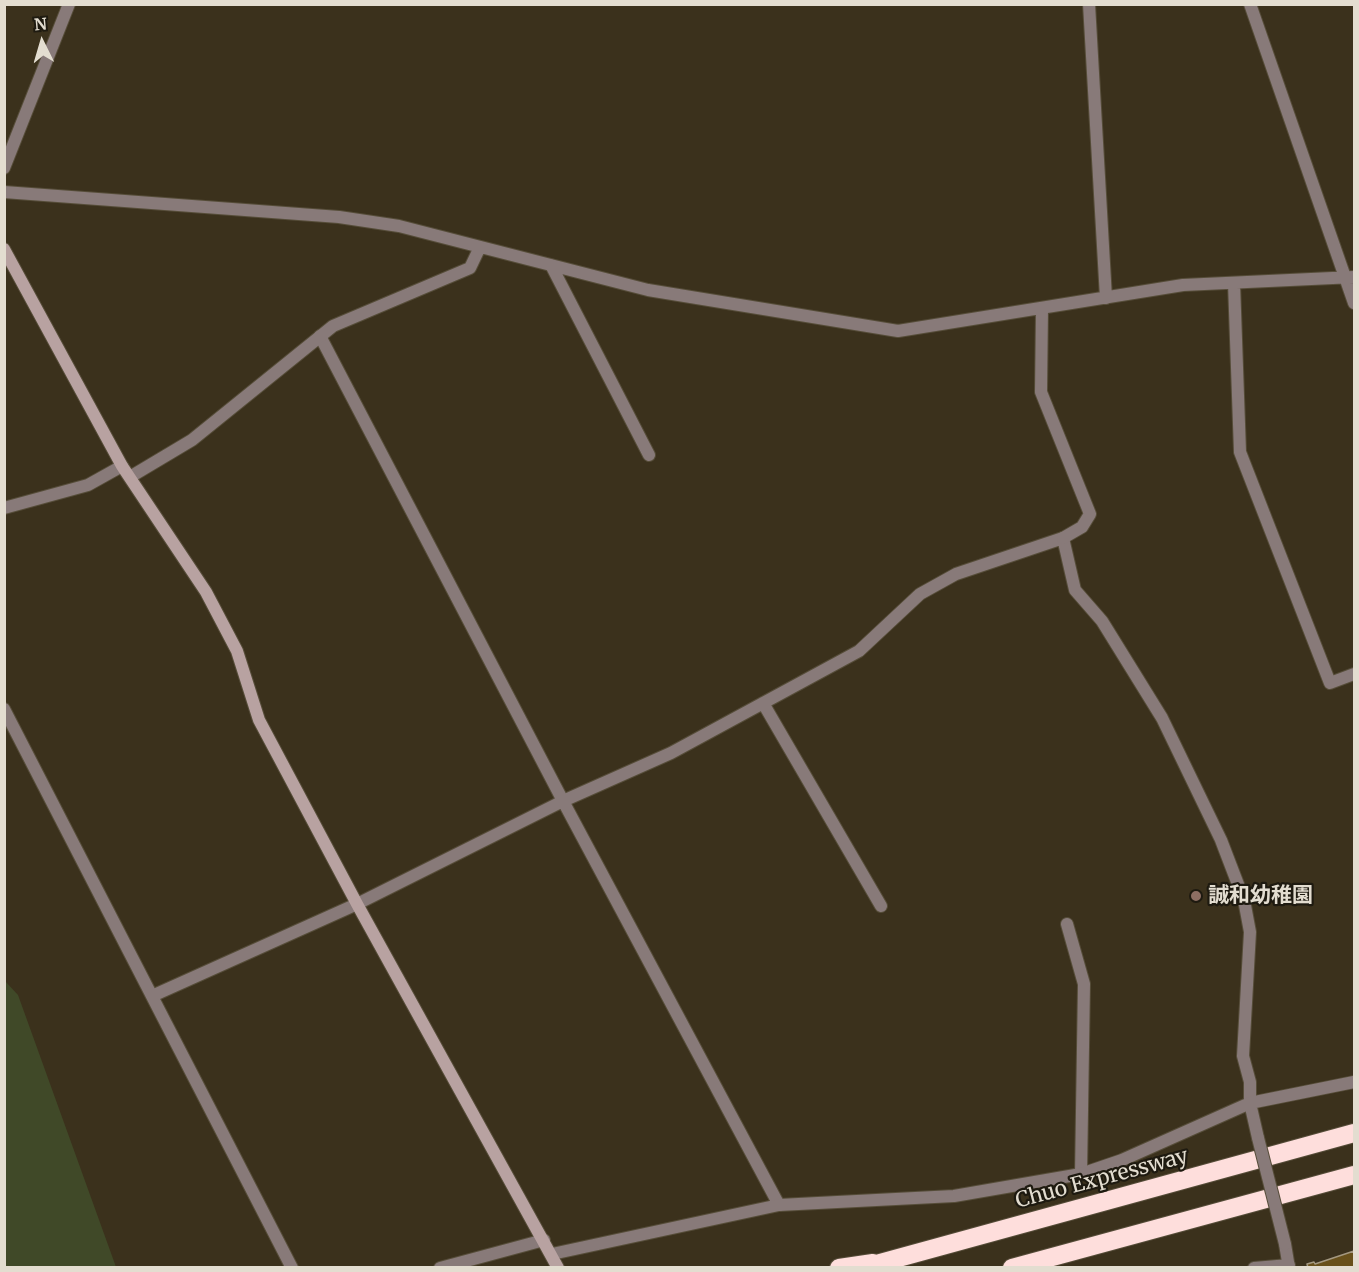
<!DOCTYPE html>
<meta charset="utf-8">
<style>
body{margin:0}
#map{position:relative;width:1359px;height:1272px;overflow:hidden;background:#3b311c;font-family:Merriweather,serif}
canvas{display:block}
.frame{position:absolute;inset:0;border:6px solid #e3ddd0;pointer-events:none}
.north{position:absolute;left:12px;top:12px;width:60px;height:60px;-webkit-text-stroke:4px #1e1a10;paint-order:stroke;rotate:355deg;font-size:16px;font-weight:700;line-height:24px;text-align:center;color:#e3ddd0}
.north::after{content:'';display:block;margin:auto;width:21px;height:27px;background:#e3ddd0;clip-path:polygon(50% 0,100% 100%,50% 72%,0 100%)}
</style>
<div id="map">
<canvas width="1359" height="1272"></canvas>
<div class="frame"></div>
<div class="north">N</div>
</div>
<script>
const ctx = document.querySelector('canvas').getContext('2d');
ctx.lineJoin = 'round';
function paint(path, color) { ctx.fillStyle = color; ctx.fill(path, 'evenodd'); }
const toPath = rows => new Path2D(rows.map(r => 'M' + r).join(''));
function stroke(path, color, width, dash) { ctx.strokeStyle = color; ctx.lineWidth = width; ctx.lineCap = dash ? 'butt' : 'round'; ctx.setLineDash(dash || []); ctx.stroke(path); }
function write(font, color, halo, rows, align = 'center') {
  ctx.font = font + ' Merriweather,"Noto Sans JP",serif'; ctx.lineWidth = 4.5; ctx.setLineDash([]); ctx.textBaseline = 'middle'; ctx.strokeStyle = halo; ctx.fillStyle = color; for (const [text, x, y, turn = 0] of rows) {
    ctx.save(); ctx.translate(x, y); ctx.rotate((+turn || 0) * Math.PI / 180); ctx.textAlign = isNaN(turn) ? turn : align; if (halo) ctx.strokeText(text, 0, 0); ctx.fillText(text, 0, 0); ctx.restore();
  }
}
const green = toPath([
 [5,981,18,995,116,1267,5,1267]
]);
const building = toPath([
 [1354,1251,1354,1268,1308,1268,1307,1264,1314,1262,1315,1264,1354,1251]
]);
const lane = toPath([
 [320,336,563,801,779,1205],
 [763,703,881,906],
 [4,709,292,1268],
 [1067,924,1084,984,1081,1174],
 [152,996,357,904,563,801,671,753,859,651,920,594,956,574,1063,538,1075,590,1102,621,1162,718,1221,840,1244,900,1250,932,1243,1056,1250,1082,1250,1103]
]);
const street = toPath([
 [1089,4,1106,298],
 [1250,4,1354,303],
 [4,168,69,4],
 [4,192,339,217,399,226,648,290,898,331,1183,285,1354,277],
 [551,265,649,455],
 [1234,283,1240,452,1330,683,1354,674],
 [1042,308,1041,392,1090,514,1082,527,1063,538],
 [130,477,192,440,333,326,470,268,480,247],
 [4,508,88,485,122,466],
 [1250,1103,1258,1138],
 [1285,1244,1289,1268],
 [552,1254,779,1205,954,1196,1081,1174,1122,1160,1250,1103,1354,1082],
 [440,1268,544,1240],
 [1254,1268,1289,1265]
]);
const secondary = toPath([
 [4,249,122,466,206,592,237,651,259,720,357,904,558,1268]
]);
const highway = toPath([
 [839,1268,873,1263],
 [862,1268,1354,1133],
 [1012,1268,1354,1175]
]);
const streetBridge = toPath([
 [1258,1138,1285,1244]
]);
const markers = [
 [1196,896,6,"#8d6e63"]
];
const poiNames = [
 ["誠和幼稚園",1208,896]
];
const streetNames = [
 ["Chuo Expressway",1102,1179,-15]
];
paint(green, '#404928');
paint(building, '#68501a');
stroke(building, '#a49880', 1.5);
stroke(lane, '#564d39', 14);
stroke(street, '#564d39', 14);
stroke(secondary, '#564d39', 14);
stroke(highway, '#564d39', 20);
stroke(lane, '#887a79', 12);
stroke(street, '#887a79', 12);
stroke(secondary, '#b8a2a1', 12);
stroke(highway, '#fededc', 18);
stroke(streetBridge, '#564d39', 14, []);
stroke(streetBridge, '#887a79', 12);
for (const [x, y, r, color] of markers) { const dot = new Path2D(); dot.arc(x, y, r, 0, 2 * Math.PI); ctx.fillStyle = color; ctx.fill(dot); stroke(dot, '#1e1a10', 2); }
write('bold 21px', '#e3ddd0', '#1e1a10', poiNames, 'left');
write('21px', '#e3ddd0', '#1e1a10', streetNames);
</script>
